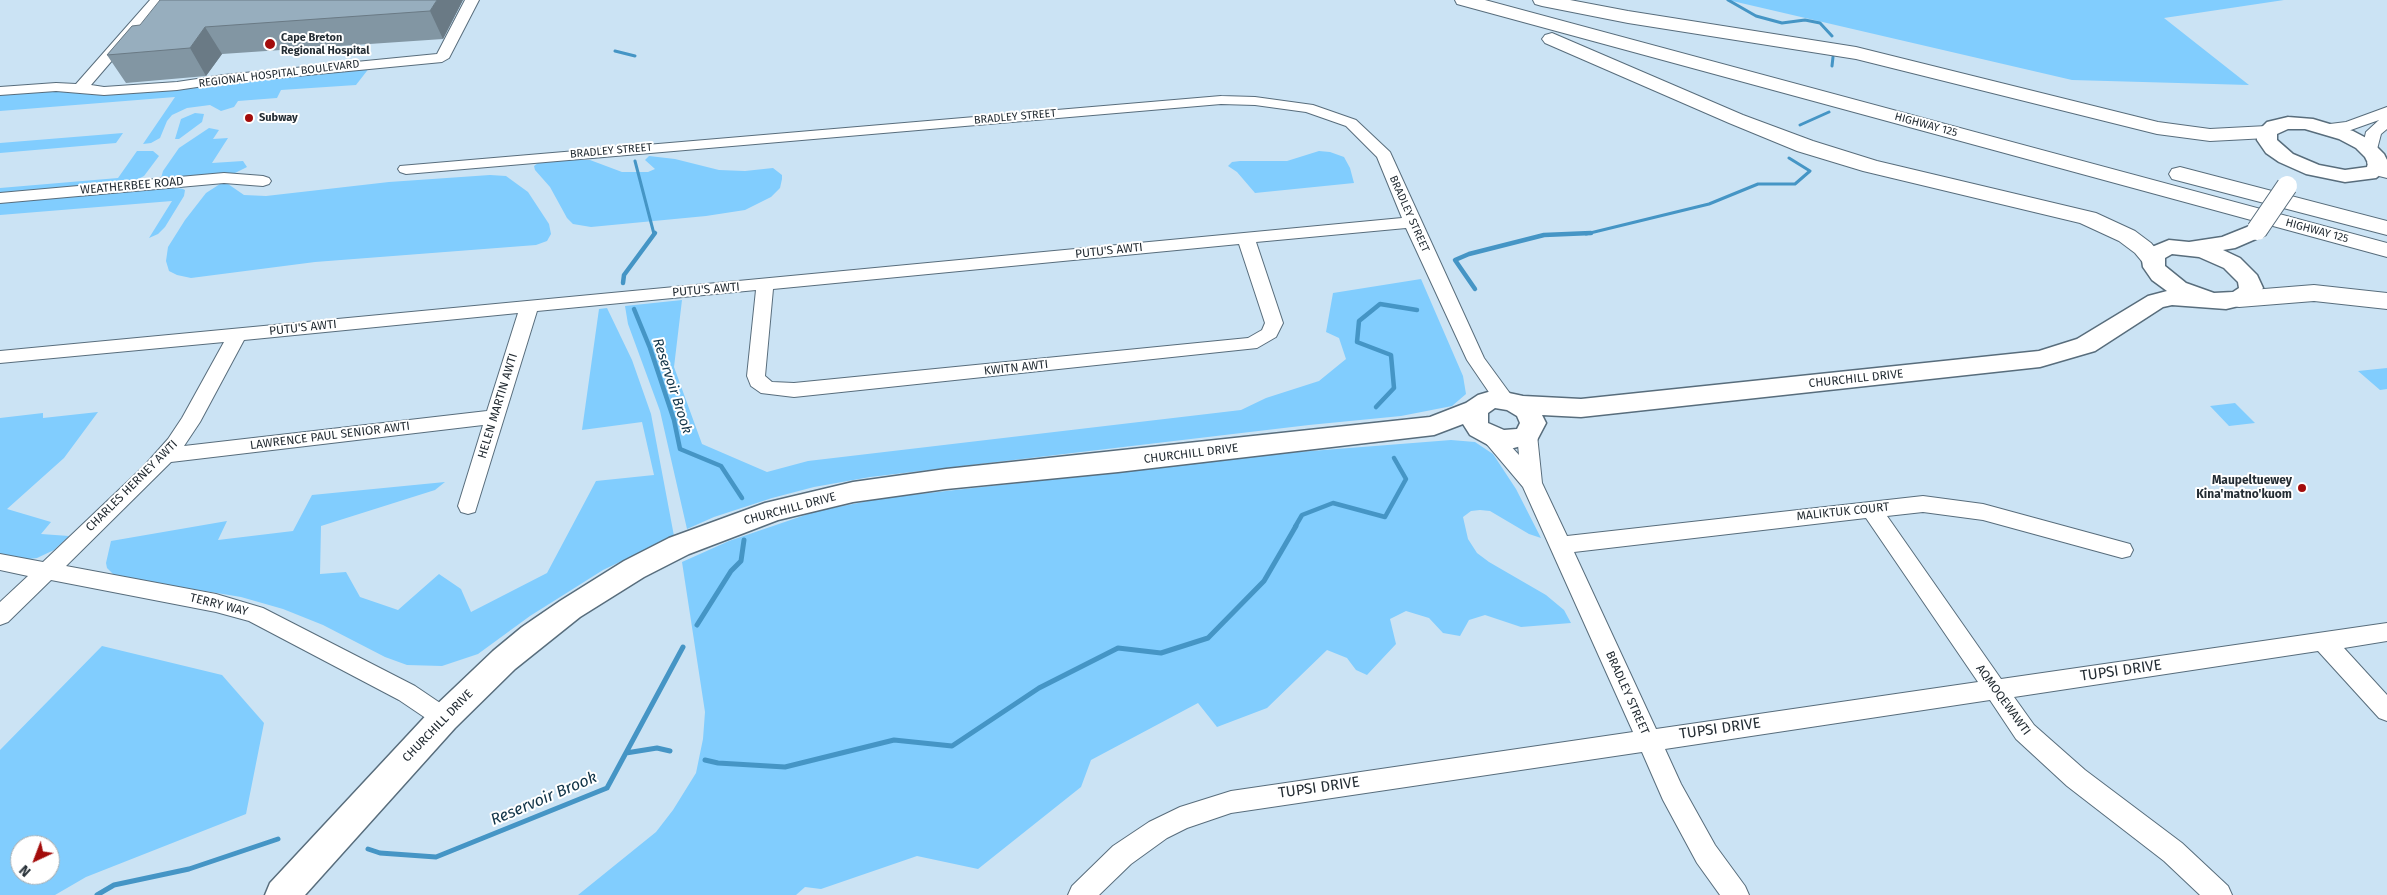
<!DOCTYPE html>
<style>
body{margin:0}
#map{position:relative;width:2387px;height:895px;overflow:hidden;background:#cbe3f4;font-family:"Fira Sans",sans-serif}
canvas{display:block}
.north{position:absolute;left:10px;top:835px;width:50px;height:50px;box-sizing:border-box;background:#fff;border:1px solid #a7abae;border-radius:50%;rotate:223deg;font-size:14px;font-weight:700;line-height:20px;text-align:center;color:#242d34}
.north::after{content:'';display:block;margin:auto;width:18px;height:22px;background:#a30c0b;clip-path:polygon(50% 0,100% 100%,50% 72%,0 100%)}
</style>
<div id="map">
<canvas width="2387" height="895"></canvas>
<div class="north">N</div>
</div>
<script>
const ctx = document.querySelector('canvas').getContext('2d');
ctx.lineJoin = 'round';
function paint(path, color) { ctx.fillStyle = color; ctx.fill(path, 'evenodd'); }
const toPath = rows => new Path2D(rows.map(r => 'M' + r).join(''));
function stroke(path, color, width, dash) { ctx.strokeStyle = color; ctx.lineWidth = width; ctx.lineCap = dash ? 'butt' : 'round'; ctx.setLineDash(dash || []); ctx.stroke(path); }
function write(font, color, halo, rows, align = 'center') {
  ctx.font = font + ' "Fira Sans",sans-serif'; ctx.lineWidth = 4; ctx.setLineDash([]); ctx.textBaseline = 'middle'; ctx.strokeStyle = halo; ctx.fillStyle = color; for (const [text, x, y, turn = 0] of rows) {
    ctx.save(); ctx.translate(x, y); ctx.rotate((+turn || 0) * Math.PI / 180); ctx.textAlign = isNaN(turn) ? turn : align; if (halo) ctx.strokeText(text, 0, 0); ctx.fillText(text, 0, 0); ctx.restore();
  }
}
const green = toPath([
 [1728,0,2284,0,2164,18,2249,85,2072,80],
 [370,67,356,85,281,90,277,98,238,101,234,107,221,111,210,105,187,108,172,115,167,121,160,138,151,143,143,144,175,97,0,111,0,95,54,91,103,95,178,90],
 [195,113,204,114,202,122,179,139,175,139,181,119],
 [209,128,219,130,213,139,228,138,212,163,243,161,247,167,233,174,161,178,163,171,179,148],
 [123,133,116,143,0,153,0,143],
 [137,151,153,151,159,156,144,176,132,182,0,194,0,188,118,178],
 [1319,151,1330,152,1344,157,1350,168,1354,183,1255,193,1237,172,1228,166,1232,162,1240,161,1287,161],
 [649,156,675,159,719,170,745,171,773,168,782,175,782,179,780,188,771,197,745,210,706,216,591,227,573,224,567,218,550,187,535,170,534,166,538,163,548,160,590,160,622,172,648,172,655,169,645,160],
 [490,175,506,176,528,192,549,224,551,234,547,241,536,245,315,262,191,278,177,275,169,271,166,261,168,247,185,220,206,193,220,184,228,184,244,195,266,196,389,182],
 [173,187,183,189,185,190,184,196,165,227,158,234,149,238,172,201,0,215,0,202],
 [1421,279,1463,376,1466,394,1452,406,1401,416,1309,425,870,477,814,487,772,498,714,517,687,529,660,411,628,324,625,306,682,300,674,367,702,444,767,472,808,461,1241,410,1266,398,1319,381,1346,359,1339,338,1326,332,1333,293],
 [607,308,632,360,651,414,674,536,603,570,530,616,478,654,442,666,407,665,385,657,323,625,283,609,241,597,115,576,107,568,106,563,111,541,227,521,218,540,293,531,312,495,445,482,435,490,321,526,320,574,346,572,360,597,398,610,439,574,461,589,471,612,547,573,596,481,654,475,642,422,582,430,599,309],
 [2387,368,2387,389,2380,390,2358,371],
 [2235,403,2255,423,2229,426,2210,406],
 [98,412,64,458,7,509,51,522,41,534,69,536,54,550,37,558,29,559,0,555,0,418,43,413,43,418],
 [1451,440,1475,442,1493,454,1516,489,1541,538,1529,534,1490,511,1480,510,1471,511,1463,517,1468,539,1477,553,1489,562,1546,595,1564,610,1571,623,1521,627,1485,615,1469,620,1460,636,1443,633,1429,618,1406,611,1390,619,1396,644,1367,675,1356,670,1347,658,1327,650,1267,708,1217,727,1198,703,1091,760,1081,787,978,869,917,856,821,889,805,887,796,895,578,895,656,832,673,810,696,773,703,739,705,712,682,562,729,541,817,511,884,498,1286,453],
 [102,646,222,675,264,723,246,814,86,877,55,895,0,895,0,750],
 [20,845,50,845,50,875,20,875]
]);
const streamFar2 = toPath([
 [1728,0,1756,16,1782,23,1805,20,1820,23,1832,36],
 [615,51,635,56],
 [1832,66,1833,57],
 [1800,125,1829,112],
 [635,161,654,234],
 [1586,234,1709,204,1758,184,1795,184,1810,171,1789,158]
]);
const streamFar1 = toPath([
 [623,283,624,275,655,233],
 [1475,289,1455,260,1469,254,1544,235,1591,233],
 [634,309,650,348,674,420,680,449,721,466,742,498],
 [1376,407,1394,388,1391,355,1357,342,1359,321,1380,304,1417,310],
 [1295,527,1302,515,1333,503,1385,517,1406,479,1394,458]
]);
const stream = toPath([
 [697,625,731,571,741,561,744,540],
 [626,753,657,748,670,751],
 [705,760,718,763,785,767,894,740,952,746,1039,688,1118,648,1161,653,1208,638,1264,581,1296,526],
 [368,849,380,853,436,857,607,788,683,647],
 [97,895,114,885,189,869,278,839]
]);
const minor = toPath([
 [150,0,164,0,91,85,104,87,177,82,224,75,437,54,465,0,479,0,449,58,442,62,224,83,177,90,104,95,56,91,0,95,0,87,56,83,76,84,150,0],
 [1221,96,1255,97,1313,105,1356,120,1390,152,1484,358,1514,399,1511,404,1504,406,1497,404,1467,360,1406,228,1256,242,1283,323,1276,337,1257,348,794,397,761,393,751,386,747,376,756,290,537,311,475,512,468,514,461,512,458,506,483,425,171,462,66,566,216,594,263,608,415,686,452,711,456,718,452,725,444,728,436,725,399,700,249,621,216,612,51,580,8,622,0,625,0,602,28,576,0,570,0,554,43,562,144,466,168,439,182,418,224,342,0,363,0,351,1402,218,1377,157,1346,126,1306,112,1255,105,1221,104,406,174,400,172,398,169,400,166,1221,96],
 [1239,244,1265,323,1262,330,1248,338,794,383,772,382,765,376,773,289,1239,244],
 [518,313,487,411,184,446,200,422,244,340,518,313],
 [2387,107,2387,129,2381,134,2376,153,2370,155,2362,150,2366,132,2379,120,2348,131,2327,133,2319,128,2322,125,2346,122,2387,107],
 [224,173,263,176,269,178,271,181,269,184,263,186,224,183,0,203,0,193,224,173],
 [1527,428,1534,430,1537,435,1542,483,1567,536,1923,496,1983,504,2130,544,2133,550,2130,556,2122,558,1983,520,1923,512,1887,516,2001,679,2387,623,2387,641,2344,648,2387,695,2387,721,2379,718,2318,651,2014,697,2034,725,2085,770,2182,843,2228,886,2232,895,2200,895,2164,861,2067,786,2016,739,1990,700,1665,749,1681,784,1715,845,1745,886,1749,895,1720,895,1697,863,1663,800,1642,752,1231,813,1187,828,1167,838,1131,864,1099,895,1068,895,1072,886,1113,846,1149,822,1180,807,1231,791,1633,732,1523,487,1480,436,1483,431,1490,429,1497,431,1519,455,1517,435,1520,430,1527,428],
 [1866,518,1978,682,1656,729,1574,552,1866,518]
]);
const major = toPath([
 [2288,117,2313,119,2353,131,2370,140,2384,154,2387,160,2386,170,2376,178,2345,182,2306,174,2279,162,2266,153,2257,140,2257,132,2267,122,2288,117],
 [2288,129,2305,129,2339,139,2356,148,2365,157,2368,163,2367,167,2345,170,2319,165,2293,154,2277,140,2277,134,2288,129],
 [2257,223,2265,225,2268,230,2265,235,2235,248,2223,250,2240,258,2257,275,2263,288,2255,299,2247,304,2226,309,2172,305,2163,307,2095,351,2040,367,1581,417,1542,415,1546,423,1536,442,1510,449,1490,446,1470,435,1463,424,1434,435,1118,472,946,489,853,502,778,520,689,554,644,577,580,617,515,669,455,728,305,895,265,895,270,883,433,708,493,651,522,627,560,601,624,561,669,538,765,503,853,482,946,469,1430,417,1466,403,1478,395,1495,390,1523,396,1581,399,2039,351,2077,339,2148,296,2167,291,2152,280,2143,267,2142,260,2147,249,2169,240,2189,242,2222,237,2257,223],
 [2172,254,2199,257,2224,268,2238,282,2239,288,2233,292,2214,293,2186,283,2165,266,2165,258,2172,254],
 [1495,408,1507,410,1517,416,1520,423,1517,429,1504,430,1488,423,1488,413,1495,408]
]);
const highway = toPath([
 [1455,0,1485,0,2387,243,2387,257,1457,4,1455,0],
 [1533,0,1570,0,1628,11,1856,47,2158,122,2210,129,2267,126,2274,128,2278,132,2274,136,2267,138,2210,141,2157,134,1856,59,1628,23,1542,6,1535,4,1533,0],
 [1552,33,1743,115,1813,141,1877,161,2096,213,2135,231,2151,243,2165,260,2161,265,2153,267,2145,265,2135,253,2119,241,2080,223,1863,171,1797,151,1729,123,1545,43,1542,39,1545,35,1552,33],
 [2378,156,2387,160,2387,178,2379,176,2367,163,2370,158,2378,156],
 [2180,167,2387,221,2387,235,2172,179,2169,174,2172,169,2180,167],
 [2314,285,2387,293,2387,309,2314,301,2239,307,2230,305,2227,299,2230,293,2239,291,2314,285]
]);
const majorBridge = toPath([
 [2257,230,2287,186]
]);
const wall = toPath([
 [463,0,443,39,222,54,206,76,126,83,107,55,132,26]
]);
const shadedWall = toPath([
 [437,0,463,0,443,39,430,11],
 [205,27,222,54,206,76,190,48]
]);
const building = toPath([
 [160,0,437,0,430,11,205,27,190,48,107,55,132,26,140,25,160,0]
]);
const markers = [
 [270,44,6,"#a30c0b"],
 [249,118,5,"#a30c0b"],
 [2302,488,5,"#a30c0b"]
];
const farPoinames = [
 ["Cape Breton",281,38],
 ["Regional Hospital",281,51],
 ["Subway",259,118]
];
const farStreetnames = [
 ["REGIONAL HOSPITAL BOULEVARD",279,74,-7],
 ["BRADLEY STREET",1015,117,-5],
 ["HIGHWAY 125",1926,125,15],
 ["BRADLEY STREET",611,151,-5],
 ["BRADLEY STREET",1409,214,66],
 ["HIGHWAY 125",2317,231,15]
];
const streetNames = [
 ["WEATHERBEE ROAD",132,186,-5],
 ["PUTU'S AWTI",1109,251,-6],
 ["PUTU'S AWTI",706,290,-5],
 ["PUTU'S AWTI",303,328,-6],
 ["KWITN AWTI",1016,368,-6],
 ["CHURCHILL DRIVE",1856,379,-6],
 ["HELEN MARTIN AWTI",498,406,-73],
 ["LAWRENCE PAUL SENIOR AWTI",330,436,-7],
 ["CHURCHILL DRIVE",1191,454,-7],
 ["CHARLES HERNEY AWTI",132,486,-45],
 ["CHURCHILL DRIVE",790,509,-15],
 ["MALIKTUK COURT",1843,512,-6],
 ["TERRY WAY",219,605,14],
 ["BRADLEY STREET",1627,693,66],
 ["AQMOQEWAWTI",2003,700,54],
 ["CHURCHILL DRIVE",438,726,-46]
];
const poiNames = [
 ["Maupeltuewey",2292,481],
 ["Kina'matno'kuom",2292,495]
];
const waterNames = [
 ["Reservoir Brook",672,386,72]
];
const nearStreetnames = [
 ["TUPSI DRIVE",2121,671,-8],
 ["TUPSI DRIVE",1720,729,-8],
 ["TUPSI DRIVE",1319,788,-8]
];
const nearWaternames = [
 ["Reservoir Brook",544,799,-23]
];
paint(green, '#81cdfe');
stroke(streamFar2, '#4595c5', 3);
stroke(streamFar1, '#4595c5', 4.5);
stroke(stream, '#4595c5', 5);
stroke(minor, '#586d7c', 2);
stroke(major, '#586d7c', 3);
stroke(highway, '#586d7c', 2);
paint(minor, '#fff');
paint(major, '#fff');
paint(highway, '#fff');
stroke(majorBridge, '#586d7c', 22, []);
stroke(majorBridge, '#fff', 20);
paint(wall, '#8296a3');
paint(shadedWall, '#6a7a85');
paint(building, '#97aebe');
stroke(building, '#6a7a85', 1);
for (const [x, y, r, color] of markers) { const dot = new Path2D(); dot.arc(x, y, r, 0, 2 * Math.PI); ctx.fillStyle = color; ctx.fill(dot); stroke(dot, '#fff', 2); }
write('bold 11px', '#242d34', '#fff', farPoinames, 'left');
write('11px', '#242d34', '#fff', farStreetnames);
write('12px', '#242d34', '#fff', streetNames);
write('bold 12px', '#242d34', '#fff', poiNames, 'right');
write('italic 14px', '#103347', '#fff', waterNames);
write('15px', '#242d34', '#fff', nearStreetnames);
write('italic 16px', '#103347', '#fff', nearWaternames);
</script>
